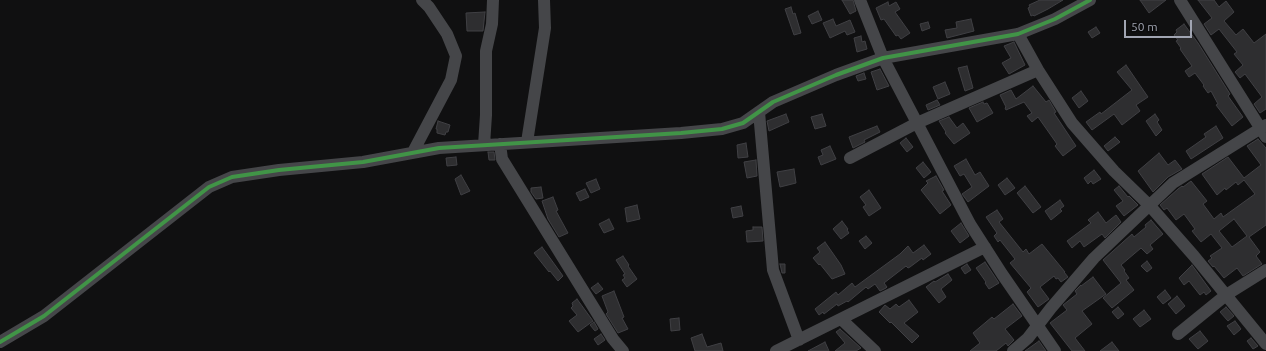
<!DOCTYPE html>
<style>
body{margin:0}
#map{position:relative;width:1266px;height:351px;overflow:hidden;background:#101011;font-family:Ubuntu,sans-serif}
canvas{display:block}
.scale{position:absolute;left:1124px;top:20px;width:68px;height:18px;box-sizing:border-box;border:2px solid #a1a5b2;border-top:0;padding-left:5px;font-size:12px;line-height:14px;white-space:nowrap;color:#a1a5b2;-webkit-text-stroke:3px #0b0b0c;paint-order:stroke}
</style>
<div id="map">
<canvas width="1266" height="351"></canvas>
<div class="scale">50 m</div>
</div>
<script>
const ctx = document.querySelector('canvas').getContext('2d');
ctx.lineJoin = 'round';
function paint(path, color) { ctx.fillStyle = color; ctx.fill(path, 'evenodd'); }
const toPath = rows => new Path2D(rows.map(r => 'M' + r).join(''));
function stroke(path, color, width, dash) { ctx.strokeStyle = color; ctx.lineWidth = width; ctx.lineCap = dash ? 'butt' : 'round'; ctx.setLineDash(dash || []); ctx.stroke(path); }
const building = toPath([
 [842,0,853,0,856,11,850,14,842,0],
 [1040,0,1063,0,1048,9,1034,16,1033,15,1031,16,1028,8,1030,7,1029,5,1040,0],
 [1140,0,1166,0,1149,13,1140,0],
 [1198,0,1214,0,1219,7,1226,1,1234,12,1224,21,1236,35,1243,29,1254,43,1266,34,1266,109,1260,113,1254,104,1262,97,1245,74,1240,78,1235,72,1243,65,1234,54,1237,52,1219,29,1211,35,1204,24,1212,18,1198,0],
 [888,2,889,6,896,2,900,9,895,12,910,33,901,39,898,35,896,36,884,19,881,20,876,8,888,2],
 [791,7,793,14,795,13,801,33,794,35,785,9,791,7],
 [818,11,822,20,812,24,808,16,818,11],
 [485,12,483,31,467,31,466,13,485,12],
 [833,19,836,26,850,20,855,32,847,35,845,31,830,38,823,23,833,19],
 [971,19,974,31,947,38,945,30,957,28,956,22,971,19],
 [928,22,930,28,922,31,920,24,928,22],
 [1184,24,1198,43,1230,94,1228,96,1243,117,1232,126,1216,105,1218,104,1211,91,1208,93,1203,86,1204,85,1195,73,1189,77,1185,71,1192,66,1180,49,1181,48,1176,41,1178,40,1174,35,1177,32,1176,30,1184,24],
 [1096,27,1100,33,1092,38,1088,32,1096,27],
 [861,36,862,42,865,41,867,49,857,52,854,38,861,36],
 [1014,42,1025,65,1009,74,1002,63,1011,58,1004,46,1014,42],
 [1126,65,1148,97,1136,105,1140,111,1122,125,1114,114,1092,130,1086,122,1100,112,1101,114,1132,90,1117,72,1126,65],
 [967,66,973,88,965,91,958,68,967,66],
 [880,69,889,86,877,90,871,72,880,69],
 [864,73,866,79,858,81,856,76,864,73],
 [945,82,950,94,938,99,933,87,945,82],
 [1033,86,1046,102,1049,100,1056,112,1054,113,1076,146,1063,156,1055,146,1057,144,1038,117,1032,122,1027,116,1032,113,1024,102,1006,110,1005,108,1006,107,1000,95,1011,90,1016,99,1033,86],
 [1081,91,1088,101,1079,108,1072,98,1081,91],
 [937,100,940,105,928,110,926,105,937,100],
 [983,102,984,104,987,103,993,113,977,122,969,108,983,102],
 [786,114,789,122,769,131,767,121,786,114],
 [822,114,826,126,815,129,811,117,822,114],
 [1155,114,1159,120,1157,122,1162,130,1156,136,1146,121,1155,114],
 [949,117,957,128,963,123,970,133,954,144,945,133,946,132,939,121,949,117],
 [438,121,450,125,448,132,446,132,445,135,437,133,437,129,436,129,438,121],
 [877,126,880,132,864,140,865,142,853,148,849,137,877,126],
 [1216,126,1223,138,1191,159,1186,151,1206,137,1204,134,1216,126],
 [1115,137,1120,142,1108,151,1104,146,1115,137],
 [906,138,913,147,907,152,900,143,906,138],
 [1258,139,1266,148,1266,225,1249,237,1260,252,1256,256,1262,264,1243,276,1237,268,1224,278,1214,266,1213,267,1208,261,1212,258,1210,256,1222,248,1211,234,1201,242,1192,231,1195,229,1184,214,1176,220,1167,208,1164,210,1160,205,1178,189,1182,186,1183,187,1191,181,1207,201,1203,204,1214,219,1221,213,1223,217,1255,194,1244,180,1238,185,1236,182,1226,190,1225,188,1217,195,1202,174,1228,157,1244,178,1261,165,1247,146,1258,139],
 [1234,219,1247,236,1232,247,1219,231,1234,219],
 [746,143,748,157,738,158,737,145,746,143],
 [830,146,836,159,821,165,818,157,823,155,821,150,830,146],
 [488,152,494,152,495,160,489,160,488,152],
 [1159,153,1168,165,1175,160,1182,169,1168,177,1153,192,1138,171,1159,153],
 [456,157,457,165,447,166,446,158,456,157],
 [966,159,975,175,980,172,989,186,968,202,962,194,972,187,964,174,960,176,954,166,966,159],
 [756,160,757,176,747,178,744,162,756,160],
 [923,162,931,172,924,178,916,168,923,162],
 [794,169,796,183,780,187,777,172,794,169],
 [1094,170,1101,179,1093,184,1091,181,1088,184,1084,178,1094,170],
 [461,175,470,191,461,195,455,179,461,175],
 [936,176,944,190,942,191,951,205,940,214,921,190,928,183,926,181,936,176],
 [1007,178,1015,188,1005,195,998,185,1007,178],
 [596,179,600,189,591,193,586,183,596,179],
 [1025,186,1041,207,1033,213,1017,193,1025,186],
 [1119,186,1128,197,1129,196,1138,205,1124,216,1116,206,1123,201,1114,190,1119,186],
 [541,187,543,198,536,199,531,192,531,188,541,187],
 [585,189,589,197,580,201,576,193,585,189],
 [869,190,881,208,869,216,863,207,866,205,860,197,869,190],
 [553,197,558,210,556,211,568,233,559,237,548,219,542,201,553,197],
 [1060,200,1064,206,1060,209,1062,211,1051,220,1045,211,1060,200],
 [637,205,640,219,627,222,625,208,637,205],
 [741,206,743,216,733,218,731,208,741,206],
 [997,210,1003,219,999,222,1023,252,1026,249,1029,254,1042,244,1065,272,1064,272,1068,277,1061,282,1058,278,1056,279,1054,276,1040,287,1049,299,1038,307,1027,292,1031,288,1010,263,1015,259,1000,240,998,242,994,236,997,233,986,217,997,210],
 [1098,212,1106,223,1116,215,1121,222,1105,238,1102,234,1084,247,1080,241,1072,248,1067,241,1091,223,1088,220,1098,212],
 [609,219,614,229,604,233,599,224,609,219],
 [1151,220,1163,234,1150,245,1153,249,1147,254,1141,248,1121,265,1125,270,1124,271,1129,278,1126,280,1134,290,1112,308,1103,298,1121,283,1103,260,1132,234,1134,237,1146,227,1145,225,1151,220],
 [842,221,848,229,847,230,849,233,841,239,833,229,842,221],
 [961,223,969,236,960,243,951,231,961,223],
 [753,227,762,227,763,241,747,242,746,231,753,230,753,227],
 [866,236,872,243,865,249,859,241,866,236],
 [825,242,841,265,845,274,832,279,820,264,819,265,813,258,820,252,817,248,825,242],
 [924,245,931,254,923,260,922,258,910,267,908,268,906,266,884,283,887,287,886,288,880,291,875,284,868,289,866,287,848,302,847,301,838,306,837,304,824,314,823,312,819,315,815,309,836,292,838,295,852,283,855,287,900,254,908,246,913,253,924,245],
 [542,247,563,276,558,281,550,271,549,272,534,253,542,247],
 [623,256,629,265,628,266,637,279,627,287,622,280,625,278,623,275,625,274,616,260,623,256],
 [1147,261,1152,268,1147,272,1141,266,1147,261],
 [985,262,999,283,989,289,985,283,986,282,976,268,985,262],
 [780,264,785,264,785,273,782,273,780,264],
 [967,264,971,270,965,274,961,268,967,264],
 [1192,265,1211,291,1206,295,1204,292,1200,295,1189,281,1184,285,1179,278,1192,265],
 [948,274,952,280,941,289,946,297,939,303,926,287,934,281,935,282,948,274],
 [1093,277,1106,294,1082,311,1092,324,1075,338,1085,351,1072,351,1050,323,1067,310,1063,305,1077,294,1075,291,1081,285,1081,286,1093,277],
 [598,283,603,289,596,294,591,288,598,283],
 [1165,290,1171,298,1163,304,1157,297,1165,290],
 [614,291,624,317,622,318,628,329,618,333,606,314,608,312,602,296,614,291],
 [1177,296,1185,306,1176,314,1168,304,1177,296],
 [577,299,593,321,578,332,569,321,577,315,571,308,573,306,572,303,577,299],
 [909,300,918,312,904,323,919,336,912,343,891,322,890,323,879,312,885,305,890,309,896,304,899,307,909,300],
 [1013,304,1022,316,1005,329,1014,340,1008,346,1006,343,996,351,970,351,980,343,973,333,992,317,994,319,1013,304],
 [1118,307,1124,314,1118,319,1112,312,1118,307],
 [1226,307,1234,316,1228,321,1220,312,1226,307],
 [1144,310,1151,319,1140,327,1133,319,1144,310],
 [679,318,680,330,671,331,670,319,679,318],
 [1235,321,1241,329,1234,335,1227,326,1235,321],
 [594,322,598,329,595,331,590,325,594,322],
 [840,329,861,348,856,351,835,351,845,343,836,332,840,329],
 [1200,331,1208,341,1198,349,1189,339,1200,331],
 [601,334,605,340,598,345,594,339,601,334],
 [702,334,707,347,721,343,723,351,695,351,691,338,702,334],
 [1251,338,1258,346,1253,349,1247,341,1251,338],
 [1039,341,1046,351,1025,351,1039,341],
 [825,342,829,351,808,351,825,342],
 [1112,342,1119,351,1100,351,1112,342]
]);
const minor = toPath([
 [860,0,883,58,970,224,1002,274,1055,351],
 [1180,0,1266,137],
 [1018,34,1038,70,1072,123,1114,171,1150,206,1194,256,1266,344],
 [759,112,773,270,799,340],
 [527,142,545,28,544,0],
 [500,144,502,159,613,339,623,351],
 [484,145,486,115,486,51,492,24,493,0],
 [413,152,451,80,456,56,447,34,429,7,422,0],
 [850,158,917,123,1038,70],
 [841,319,875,351],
 [1178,334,1226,295,1266,270],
 [0,342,44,316,209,187,232,177,279,170,363,162,439,148,681,133,722,129,743,123,773,102,836,75,883,58,1018,34,1055,19,1090,0],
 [776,351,985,247],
 [1013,351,1028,338,1051,308,1094,258,1173,183,1266,125]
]);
const cycleway = toPath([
 [0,342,44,316,209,187,232,177,279,170,363,162,439,148,681,133,722,129,743,123,773,102,836,75,883,58,1018,34,1055,19,1090,0]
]);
paint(building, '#2e2e30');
stroke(building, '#404044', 1);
stroke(minor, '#454649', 12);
stroke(cycleway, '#419447', 4);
</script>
